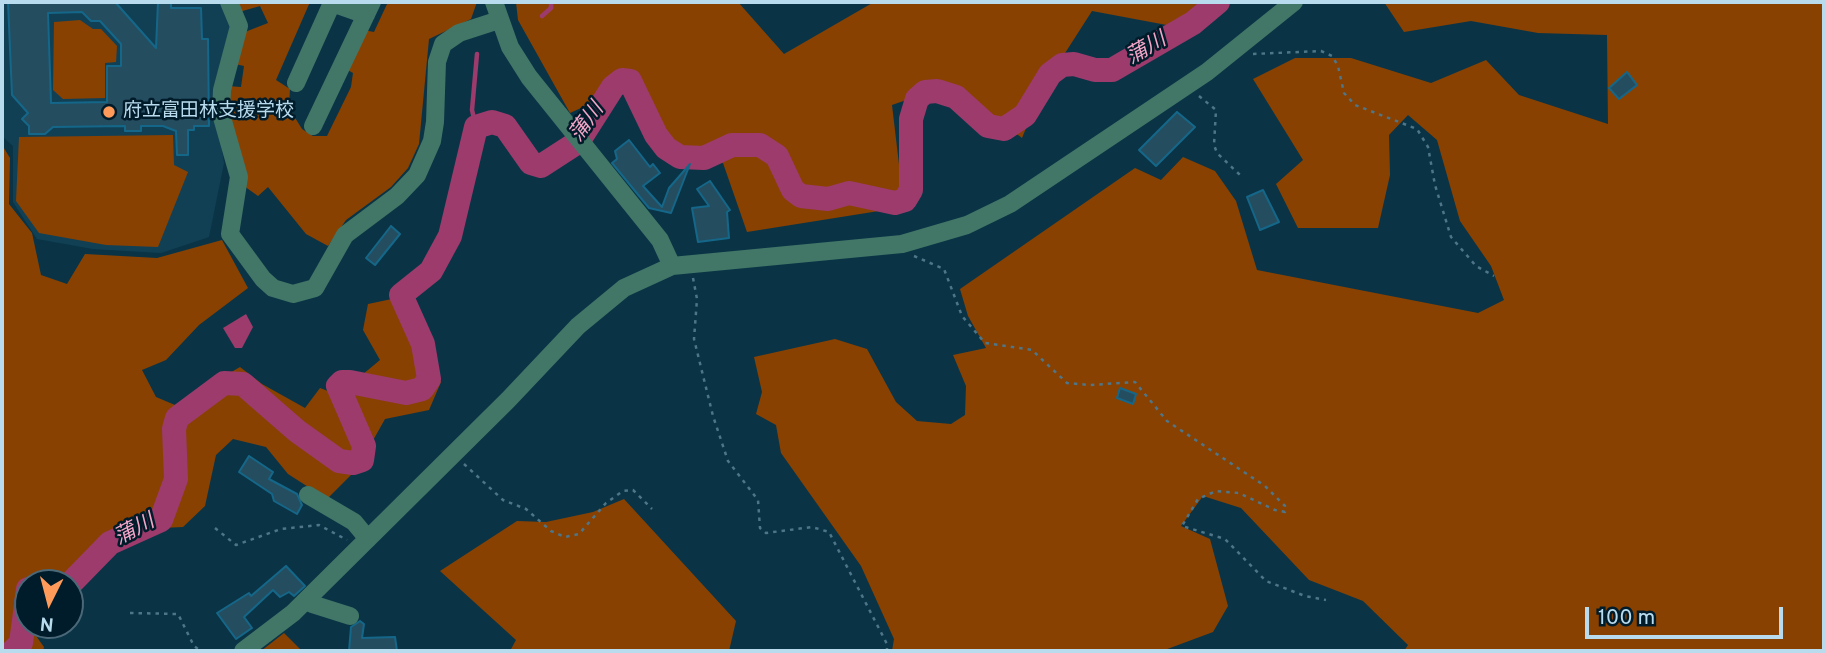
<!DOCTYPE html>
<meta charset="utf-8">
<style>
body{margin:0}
#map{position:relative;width:1826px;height:653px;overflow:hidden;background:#0a3446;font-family:Overpass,sans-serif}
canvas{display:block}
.frame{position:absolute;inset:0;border:4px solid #b8dbee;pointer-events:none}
.north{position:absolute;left:14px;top:569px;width:70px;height:70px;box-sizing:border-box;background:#001b29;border:2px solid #4a6878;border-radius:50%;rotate:186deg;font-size:19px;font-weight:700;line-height:28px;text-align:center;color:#b8dbee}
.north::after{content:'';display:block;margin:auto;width:24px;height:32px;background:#ff9b5a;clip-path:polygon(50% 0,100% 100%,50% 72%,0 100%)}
.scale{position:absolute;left:1585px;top:607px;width:198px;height:32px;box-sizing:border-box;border:4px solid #b8dbee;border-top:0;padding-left:9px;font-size:21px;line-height:24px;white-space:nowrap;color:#b8dbee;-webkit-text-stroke:5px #001b29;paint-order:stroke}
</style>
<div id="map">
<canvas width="1826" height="653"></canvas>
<div class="frame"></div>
<div class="north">N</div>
<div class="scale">100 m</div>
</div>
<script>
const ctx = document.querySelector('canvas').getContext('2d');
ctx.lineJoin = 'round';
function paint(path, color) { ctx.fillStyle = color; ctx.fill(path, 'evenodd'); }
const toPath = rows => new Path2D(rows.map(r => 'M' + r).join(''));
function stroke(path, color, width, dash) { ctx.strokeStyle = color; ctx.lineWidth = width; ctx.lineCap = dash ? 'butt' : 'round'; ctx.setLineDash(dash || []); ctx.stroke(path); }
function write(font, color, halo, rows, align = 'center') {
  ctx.font = font + ' Overpass,"Noto Sans JP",sans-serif'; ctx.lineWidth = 5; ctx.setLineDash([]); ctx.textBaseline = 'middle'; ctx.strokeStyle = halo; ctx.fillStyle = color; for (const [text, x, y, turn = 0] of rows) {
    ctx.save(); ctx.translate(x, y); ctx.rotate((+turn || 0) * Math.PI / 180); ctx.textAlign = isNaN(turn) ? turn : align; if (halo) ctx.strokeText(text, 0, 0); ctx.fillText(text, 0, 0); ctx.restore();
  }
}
const built = toPath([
 [3,2,220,2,232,20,213,91,224,163,209,237,161,253,93,249,37,239,13,202,13,146,2,136]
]);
const green = toPath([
 [232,2,310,2,276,80,290,89,289,108,302,129,313,136,327,136,351,87,353,73,346,69,363,30,374,32,388,2,477,2,471,19,429,39,419,144,408,168,391,187,346,220,328,246,306,234,268,187,258,196,244,186,225,109,227,86,241,87,244,66,235,64,245,32,268,23,260,6,239,12],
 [516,2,738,2,784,54,874,2,1200,2,1172,26,1092,11,1042,89,1022,138,952,84,892,105,904,207,747,232,723,163,678,158,625,88,570,113,518,20],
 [1384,2,1824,2,1824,651,1404,651,1408,645,1363,601,1309,580,1241,508,1203,496,1181,526,1210,539,1228,606,1213,632,1162,651,892,651,894,639,861,566,781,453,776,425,756,414,762,392,754,357,835,339,867,349,896,402,917,421,951,424,965,415,966,386,953,355,986,348,968,316,960,289,1135,168,1161,180,1183,157,1215,171,1236,201,1257,270,1478,313,1504,300,1491,266,1460,221,1437,140,1408,115,1389,135,1390,175,1378,228,1298,228,1276,184,1303,160,1253,79,1295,58,1351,58,1431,83,1486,60,1519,95,1608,124,1607,35,1538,33,1471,21,1404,32],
 [80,20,93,29,101,29,117,46,116,62,105,63,105,98,63,99,53,90,54,22],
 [173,135,174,165,188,172,158,247,106,245,39,233,16,201,19,137],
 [2,145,10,158,9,204,32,233,41,275,67,284,85,254,157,258,222,240,248,288,199,325,166,360,142,370,156,397,175,405,240,367,262,384,305,408,320,388,338,395,380,360,363,330,368,304,411,295,441,382,429,410,385,419,357,469,327,499,288,474,266,447,233,439,216,455,205,506,183,527,141,529,70,589,70,583,28,583,28,589,25,590,26,622,44,647,43,651,2,651],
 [624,499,736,621,729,651,510,651,516,640,440,571,517,521,546,522,593,512],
 [284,633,302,651,261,651]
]);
const water = toPath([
 [246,314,253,327,242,348,235,348,223,328]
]);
const stream = toPath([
 [542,16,551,8,551,2],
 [476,127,472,110,477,54]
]);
const river = toPath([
 [70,584,110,543,161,520,176,479,174,429,177,418,224,383,243,384,297,431,339,461,353,463,362,460,364,446,338,386,342,382,350,382,406,393,422,389,429,379,423,344,401,295,431,271,450,236,476,127,492,122,505,126,531,163,541,166,578,142,613,87,622,80,630,81,656,135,666,148,680,157,704,158,732,145,760,145,777,156,793,190,801,196,828,199,849,193,895,203,905,200,911,190,911,119,917,99,925,92,937,91,956,97,988,126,1004,129,1025,115,1050,74,1062,65,1074,64,1095,70,1112,70,1193,23,1218,2],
 [13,651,21,643,28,589]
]);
const building = toPath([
 [8,2,115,2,156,48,158,2,171,2,171,8,201,8,202,39,208,39,209,126,194,126,194,130,188,130,188,155,177,155,176,131,163,126,141,126,141,131,125,131,125,126,53,127,45,134,29,134,29,126,22,119,28,113,12,95,8,2],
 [82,12,91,21,100,21,121,44,121,66,107,66,107,102,51,103,48,13,82,12],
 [1627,72,1637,85,1619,99,1609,88,1627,72],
 [1177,112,1195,127,1156,166,1139,150,1177,112],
 [629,140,650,167,653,164,660,173,643,186,662,207,669,188,690,164,671,213,649,208,612,163,617,159,615,151,629,140],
 [710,181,730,210,727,212,729,238,698,242,692,208,709,206,697,189,710,181],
 [1263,190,1279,222,1260,230,1247,197,1263,190],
 [391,226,400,234,375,265,366,258,391,226],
 [1120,388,1136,394,1133,404,1117,398,1120,388],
 [249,456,273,472,269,479,297,494,302,505,297,514,274,501,272,494,239,472,249,456],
 [286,566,305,586,294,596,289,592,280,597,273,590,244,617,252,628,236,639,217,613,249,593,251,596,286,566],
 [360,621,364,624,362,638,395,637,397,651,349,651,351,627,360,621]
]);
const path = toPath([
 [1253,54,1321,51,1332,56,1338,66,1344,93,1355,105,1417,129,1428,147,1435,185,1451,237,1476,266,1494,276],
 [1199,96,1216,110,1214,145,1217,153,1240,175],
 [914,256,944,269,962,316,985,343,1032,350,1067,383,1090,385,1135,382,1167,421,1265,486,1285,506,1285,512,1275,510,1239,493,1216,491,1198,499,1182,526,1225,539,1266,581,1305,596,1326,600],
 [693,278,697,299,694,339,713,416,728,461,758,500,760,528,766,533,812,527,829,532,887,644,887,651],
 [464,464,503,500,526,509,551,531,565,537,579,534,606,503,623,491,633,490,652,509],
 [215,528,236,545,281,529,319,525,347,540],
 [130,613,178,614,194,646,201,651]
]);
const minor = toPath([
 [229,2,239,26,222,90,221,114,239,177,230,234,263,279,273,288,293,294,315,288,345,235,397,196,417,175,432,141,435,122,437,62,443,44,459,33,499,20],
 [494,2,510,47,529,77,660,240,672,266],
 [296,83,332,3,366,15],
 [313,126,372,2],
 [308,495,354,522,368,539],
 [307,599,312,604,350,616],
 [243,651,293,613,508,400,578,326,624,288,672,266,902,244,967,225,1010,204,1207,72,1294,2]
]);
const markers = [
 [109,112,7,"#ff9b5a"]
];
const poiNames = [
 ["府立富田林支援学校",123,112]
];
const waterNames = [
 ["蒲川",1147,50,-30],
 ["蒲川",588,123,-54],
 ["蒲川",135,531,-28]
];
paint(built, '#114055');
paint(green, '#894102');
paint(water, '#9c3b6c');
stroke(stream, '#9c3b6c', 4.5);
stroke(river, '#9c3b6c', 24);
paint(building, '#254d60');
stroke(building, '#156789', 2);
stroke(path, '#4e7588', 2.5, [3.5, 5]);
stroke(minor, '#427767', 18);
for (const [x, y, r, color] of markers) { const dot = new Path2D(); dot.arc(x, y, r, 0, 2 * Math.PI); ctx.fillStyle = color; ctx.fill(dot); stroke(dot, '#001b29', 2.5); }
write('19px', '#b8dbee', '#001b29', poiNames, 'left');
write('italic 21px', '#f4a6c8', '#001b29', waterNames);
</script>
